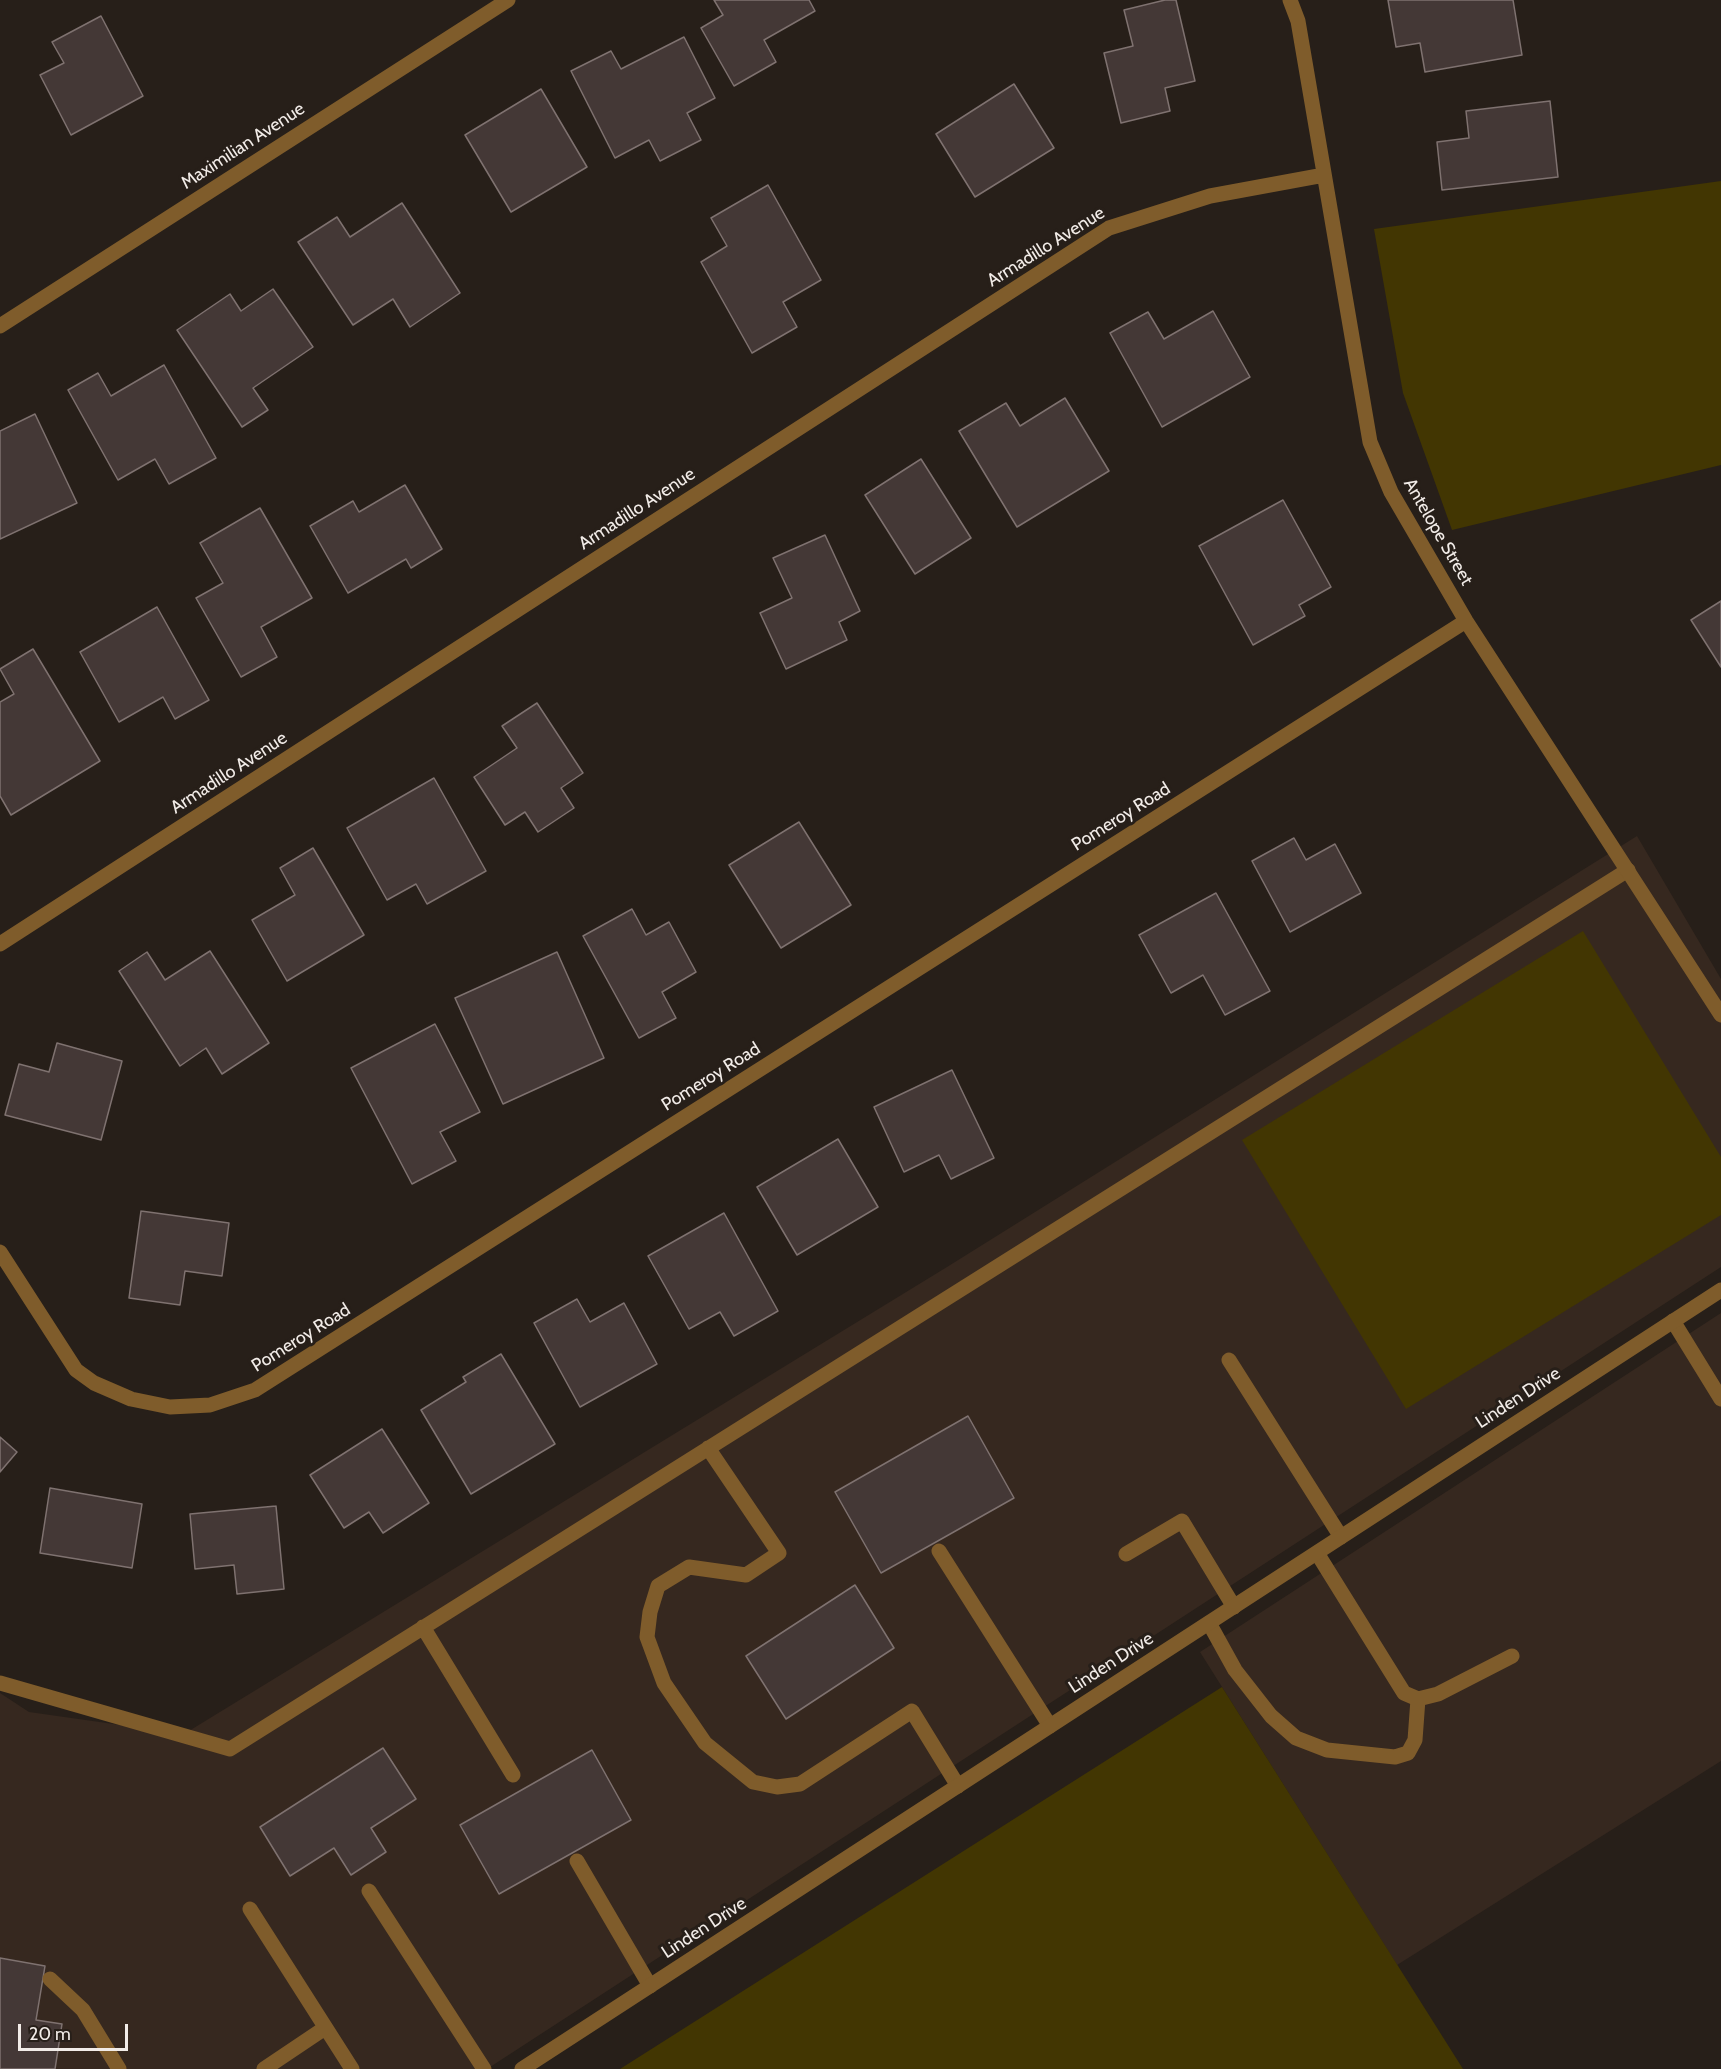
<!DOCTYPE html>
<style>
body{margin:0}
#map{position:relative;width:1721px;height:2069px;overflow:hidden;background:#271f19;font-family:Cabin,sans-serif}
canvas{display:block}
.scale{position:absolute;left:18px;top:2024px;width:110px;height:27px;box-sizing:border-box;border:3px solid #f2ece8;border-top:0;padding-left:8px;font-size:18px;line-height:21px;white-space:nowrap;color:#f2ece8;-webkit-text-stroke:4px #271f19;paint-order:stroke}
</style>
<div id="map">
<canvas width="1721" height="2069"></canvas>
<div class="scale">20 m</div>
</div>
<script>
const ctx = document.querySelector('canvas').getContext('2d');
ctx.lineJoin = 'round';
function paint(path, color) { ctx.fillStyle = color; ctx.fill(path, 'evenodd'); }
const toPath = rows => new Path2D(rows.map(r => 'M' + r).join(''));
function stroke(path, color, width, dash) { ctx.strokeStyle = color; ctx.lineWidth = width; ctx.lineCap = dash ? 'butt' : 'round'; ctx.setLineDash(dash || []); ctx.stroke(path); }
function write(font, color, halo, rows, align = 'center') {
  ctx.font = font + ' Cabin,sans-serif'; ctx.lineWidth = 6; ctx.setLineDash([]); ctx.textBaseline = 'middle'; ctx.strokeStyle = halo; ctx.fillStyle = color; for (const [text, x, y, turn = 0] of rows) {
    ctx.save(); ctx.translate(x, y); ctx.rotate((+turn || 0) * Math.PI / 180); ctx.textAlign = isNaN(turn) ? turn : align; if (halo) ctx.strokeText(text, 0, 0); ctx.fillText(text, 0, 0); ctx.restore();
  }
}
const built = toPath([
 [1637,836,1721,979,1721,1267,487,2069,0,2069,0,1693,29,1712,184,1734,947,1267],
 [1721,1313,1721,1761,1397,1965,1200,1652]
]);
const green = toPath([
 [1721,181,1721,465,1452,530,1403,393,1374,229],
 [1583,931,1721,1157,1721,1215,1406,1409,1242,1140],
 [1222,1687,1463,2069,620,2069]
]);
const building = toPath([
 [714,0,809,0,815,11,764,40,776,62,734,86,701,28,723,15,714,0],
 [1165,0,1176,0,1195,81,1165,88,1170,111,1121,123,1104,53,1133,46,1124,10,1165,0],
 [1388,0,1513,0,1522,55,1425,72,1420,43,1396,47,1388,0],
 [101,16,143,96,71,135,40,75,64,63,52,42,101,16],
 [684,37,715,98,687,113,701,140,660,161,649,140,615,158,571,71,611,51,621,69,684,37],
 [1014,84,1054,148,975,197,936,134,1014,84],
 [541,89,587,167,511,212,465,135,541,89],
 [1550,101,1558,177,1442,190,1437,142,1469,138,1466,111,1550,101],
 [768,185,821,280,783,302,797,327,752,353,701,262,727,246,711,218,768,185],
 [402,203,460,293,410,327,393,299,353,325,298,242,337,217,350,237,402,203],
 [273,289,313,347,253,388,268,410,242,427,177,330,230,294,241,311,273,289],
 [1213,311,1250,377,1162,427,1110,333,1148,312,1164,339,1213,311],
 [164,365,216,458,169,484,155,459,118,480,68,390,98,373,111,396,164,365],
 [1065,398,1109,471,1017,527,959,431,1006,403,1020,426,1065,398],
 [35,414,77,503,0,539,0,431,35,414],
 [921,459,971,538,915,574,865,495,921,459],
 [405,485,442,549,411,568,406,559,348,593,310,526,353,501,359,512,405,485],
 [1283,500,1331,587,1299,605,1305,616,1253,645,1199,546,1283,500],
 [260,508,312,598,261,627,277,657,241,677,196,598,223,583,200,543,260,508],
 [825,535,860,611,839,622,847,640,786,669,760,613,792,598,773,558,825,535],
 [1721,601,1721,667,1691,620,1721,601],
 [157,607,209,700,175,719,163,697,119,722,80,652,157,607],
 [33,649,100,761,11,815,0,796,0,702,14,694,0,669,33,649],
 [537,703,583,773,561,788,574,808,538,832,525,812,505,825,474,777,517,748,502,726,537,703],
 [434,778,486,871,427,904,416,884,387,900,347,828,434,778],
 [799,822,851,905,781,948,729,865,799,822],
 [1294,838,1306,860,1335,844,1361,893,1290,932,1252,861,1294,838],
 [313,848,364,935,287,981,252,920,295,895,280,868,313,848],
 [1216,893,1270,991,1225,1015,1203,975,1171,993,1139,935,1216,893],
 [632,909,646,935,669,922,696,972,662,992,676,1018,639,1038,583,936,632,909],
 [210,951,269,1043,222,1074,206,1048,180,1066,119,971,147,952,165,980,210,951],
 [557,952,604,1058,503,1104,455,998,557,952],
 [435,1024,480,1112,440,1132,456,1161,412,1184,351,1068,435,1024],
 [57,1043,122,1061,101,1140,5,1115,19,1064,49,1072,57,1043],
 [952,1070,994,1158,951,1179,939,1155,904,1172,874,1107,952,1070],
 [838,1139,878,1207,797,1255,757,1187,838,1139],
 [141,1211,229,1223,222,1276,185,1271,180,1305,129,1298,141,1211],
 [724,1213,778,1311,734,1336,720,1312,689,1329,648,1256,724,1213],
 [577,1299,590,1322,624,1303,657,1364,580,1407,534,1323,577,1299],
 [501,1354,555,1444,471,1494,421,1410,466,1382,463,1377,501,1354],
 [968,1416,1014,1498,881,1573,835,1492,968,1416],
 [382,1429,429,1503,383,1533,369,1512,344,1528,310,1475,382,1429],
 [0,1437,17,1452,0,1472,0,1437],
 [50,1488,142,1504,132,1568,40,1553,50,1488],
 [276,1506,284,1589,237,1594,234,1565,195,1569,190,1514,276,1506],
 [855,1585,894,1648,786,1719,746,1656,855,1585],
 [383,1748,416,1799,371,1828,386,1852,351,1875,334,1848,290,1876,260,1827,383,1748],
 [592,1750,631,1820,499,1894,460,1825,592,1750],
 [0,1958,45,1966,36,2020,62,2024,55,2069,0,2069,0,1958]
]);
const service = toPath([
 [1673,1321,1721,1399],
 [1229,1360,1341,1537],
 [708,1448,779,1553,746,1575,689,1567,658,1586,650,1612,647,1637,664,1683,705,1743,753,1782,777,1787,800,1784,912,1711,958,1786],
 [939,1551,1050,1726],
 [1317,1553,1404,1693,1418,1699,1438,1694,1512,1656],
 [1126,1554,1182,1521,1234,1607],
 [1209,1623,1235,1670,1271,1716,1296,1738,1327,1750,1395,1757,1408,1753,1415,1740,1418,1699],
 [423,1627,513,1775],
 [0,1683,230,1749,1628,870],
 [577,1861,650,1986],
 [369,1891,484,2069],
 [250,1909,352,2069],
 [50,1979,83,2010,119,2069],
 [264,2069,325,2028]
]);
const minor = toPath([
 [1290,0,1298,21,1370,442,1391,492,1466,621,1721,1015],
 [0,326,508,0],
 [0,944,1109,228,1210,196,1324,175],
 [0,1252,76,1370,94,1383,131,1399,170,1407,210,1405,255,1390,1466,621]
]);
const tertiary = toPath([
 [522,2069,1721,1290]
]);
const streetNames = [
 ["Maximilian Avenue",243,146,-33],
 ["Armadillo Avenue",1046,247,-32],
 ["Armadillo Avenue",637,509,-33],
 ["Antelope Street",1438,532,60],
 ["Armadillo Avenue",229,773,-33],
 ["Pomeroy Road",1121,817,-32],
 ["Pomeroy Road",711,1077,-32],
 ["Pomeroy Road",301,1338,-32],
 ["Linden Drive",1518,1398,-33],
 ["Linden Drive",1111,1663,-33],
 ["Linden Drive",704,1928,-33]
];
paint(built, '#36281f');
paint(green, '#423602');
paint(building, '#443836');
stroke(building, '#7f7270', 1.5);
stroke(service, '#7f5c2b', 15);
stroke(minor, '#7f5c2b', 15);
stroke(tertiary, '#7f5c2b', 15);
write('18px', '#f2ece8', '#271f19', streetNames);
</script>
